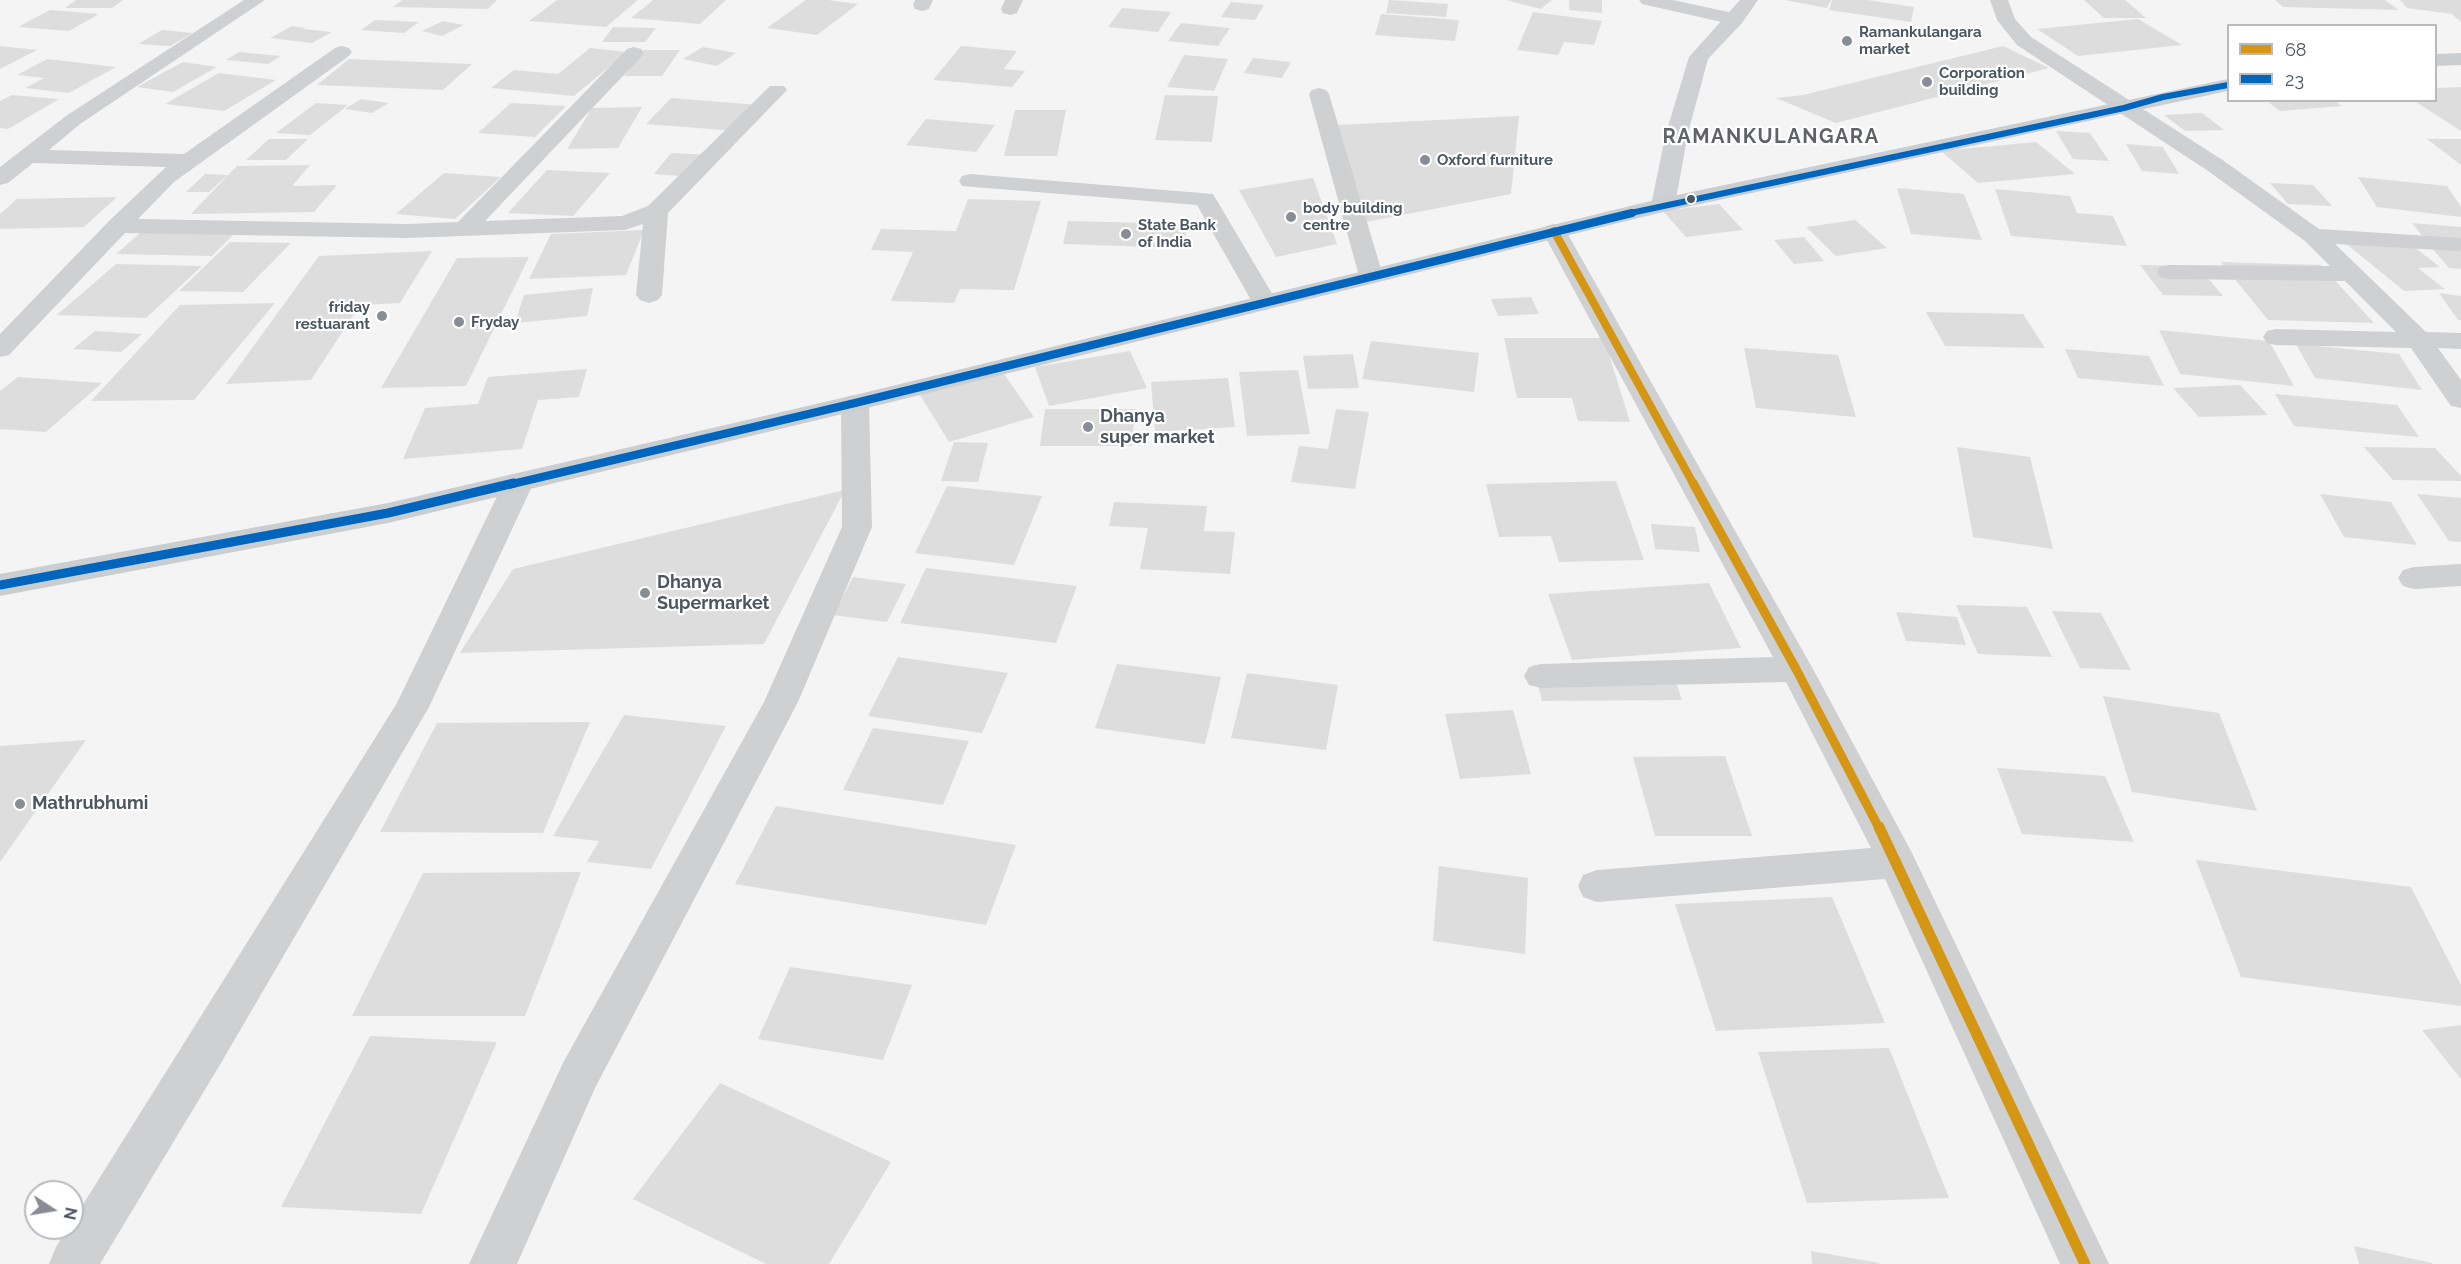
<!DOCTYPE html>
<style>
body{margin:0}
#map{position:relative;width:2461px;height:1264px;overflow:hidden;background:#f4f4f4;font-family:Raleway,sans-serif}
canvas{display:block}
.legend{position:absolute;left:2227px;top:24px;width:210px;height:78px;box-sizing:border-box;background:#fff;border:2px solid #b7bbc0;margin:0;padding:8px 10px;list-style:none;font-size:18px;color:#4a5661}
.legend li{display:flex;align-items:center;gap:12px;height:30px}
.legend b{width:30px;border:2px solid #b7bbc0}
.north{position:absolute;left:24px;top:1180px;width:60px;height:60px;box-sizing:border-box;background:#fff;border:2px solid #b7bbc0;border-radius:50%;rotate:102deg;font-size:16px;font-weight:700;line-height:24px;text-align:center;color:#4a5661}
.north::after{content:'';display:block;margin:auto;width:21px;height:27px;background:#868d94;clip-path:polygon(50% 0,100% 100%,50% 72%,0 100%)}
</style>
<div id="map">
<canvas width="2461" height="1264"></canvas>
<ul class="legend">
<li><b style="height:8px;background:#d49613"></b>68</li>
<li><b style="height:8px;background:#0065bd"></b>23</li>
</ul>
<div class="north">N</div>
</div>
<script>
const ctx = document.querySelector('canvas').getContext('2d');
ctx.lineJoin = 'round';
function paint(path, color) { ctx.fillStyle = color; ctx.fill(path, 'evenodd'); }
const toPath = rows => new Path2D(rows.map(r => 'M' + r).join(''));
function stroke(path, color, width, dash) { ctx.strokeStyle = color; ctx.lineWidth = width; ctx.lineCap = dash ? 'butt' : 'round'; ctx.setLineDash(dash || []); ctx.stroke(path); }
function write(font, color, halo, rows, align = 'center') {
  ctx.font = font + ' Raleway,sans-serif'; ctx.lineWidth = 4.5; ctx.setLineDash([]); ctx.textBaseline = 'middle'; ctx.strokeStyle = halo; ctx.fillStyle = color; for (const [text, x, y, turn = 0] of rows) {
    ctx.save(); ctx.translate(x, y); ctx.rotate((+turn || 0) * Math.PI / 180); ctx.textAlign = isNaN(turn) ? turn : align; if (halo) ctx.strokeText(text, 0, 0); ctx.fillText(text, 0, 0); ctx.restore();
  }
}
const building = toPath([
 [76,0,123,0,112,8,65,8],
 [402,0,497,0,488,9,393,7],
 [557,0,638,0,606,27,529,21],
 [653,0,726,0,700,24,631,18],
 [806,0,828,0,858,4,817,35,767,28],
 [1389,0,1390,0,1448,4,1446,17,1386,13],
 [1506,0,1552,0,1541,9],
 [1569,0,1602,0,1602,13,1569,10],
 [1785,0,1831,0,1827,8],
 [1832,0,1867,0,1914,7,1911,22,1829,10],
 [2084,0,2125,0,2146,18,2104,18],
 [2275,0,2385,0,2399,10,2283,7],
 [2400,0,2461,0,2461,22,2452,14,2407,8],
 [1231,2,1264,5,1255,20,1221,17],
 [1122,8,1171,12,1158,32,1108,27],
 [50,10,99,14,69,31,18,27],
 [1533,12,1602,21,1594,45,1564,42,1558,55,1517,50],
 [1381,14,1459,20,1455,41,1375,35],
 [2138,19,2182,45,2078,56,2037,29],
 [375,20,419,22,404,33,361,30],
 [443,21,464,25,442,36,422,31],
 [1181,23,1230,28,1218,46,1168,41],
 [292,26,305,28,303,29,332,32,312,43,270,38],
 [613,27,656,28,645,42,602,42],
 [162,30,193,33,170,46,138,44],
 [0,46,37,50,0,69],
 [961,46,1017,51,1004,69,1025,71,1012,87,933,80],
 [2003,46,2049,68,1836,123,1776,98,1803,95],
 [703,47,736,53,717,66,683,59],
 [590,48,627,52,574,96,491,88,514,70,558,74],
 [643,50,680,50,662,76,624,76],
 [239,52,281,56,268,64,226,60],
 [1184,55,1228,59,1214,91,1167,87],
 [1253,58,1291,62,1282,78,1244,73],
 [47,59,116,67,69,93,25,88,44,78,17,75],
 [349,59,472,64,443,90,317,85],
 [183,62,217,67,173,92,137,87],
 [219,73,276,80,224,111,165,104],
 [2461,87,2461,131,2413,100,2436,100,2436,88],
 [12,95,59,99,8,129,0,128,0,101],
 [1165,95,1218,96,1212,142,1155,140],
 [671,98,759,105,737,131,646,124],
 [361,99,389,103,372,113,345,109],
 [2265,100,2333,100,2342,106,2280,111],
 [316,103,348,105,310,135,276,133],
 [511,103,566,106,535,137,478,133],
 [642,107,618,148,567,149,592,108],
 [1015,110,1066,110,1057,156,1004,156],
 [2202,113,2224,130,2185,131,2164,115],
 [1519,116,1511,194,1366,222,1318,126],
 [926,119,995,125,976,152,906,145],
 [2056,131,2090,133,2109,161,2073,159],
 [269,139,308,139,286,160,246,160],
 [2427,139,2461,139,2461,165],
 [2036,142,2075,174,1978,183,1941,151],
 [2126,144,2163,147,2179,174,2142,171],
 [671,153,712,155,695,177,654,174],
 [310,165,292,186,337,185,314,212,191,214,237,166],
 [547,170,610,173,573,216,508,213],
 [444,173,501,177,455,219,396,214],
 [205,174,228,175,209,192,186,192],
 [2358,177,2447,186,2461,207,2461,217,2377,207],
 [1313,178,1337,244,1276,257,1239,190],
 [2270,183,2313,185,2332,206,2288,204],
 [1897,188,1964,194,1982,240,1911,234],
 [1995,189,2070,196,2077,213,2113,216,2127,246,2011,236],
 [117,197,84,227,0,229,0,214,17,199],
 [968,199,1041,201,1014,290,960,289,954,303,891,301,913,252,871,250,881,229,956,231],
 [1719,204,1743,230,1686,237,1663,211],
 [1855,220,1887,248,1836,256,1806,227],
 [1068,221,1188,224,1183,248,1063,244],
 [2412,223,2461,227,2461,241,2424,238],
 [147,227,240,228,212,256,116,254],
 [644,230,626,275,529,279,551,234],
 [1804,237,1824,261,1794,264,1774,240],
 [2404,239,2440,267,2418,268,2445,289,2404,291,2343,241],
 [2424,239,2461,242,2461,269,2449,268],
 [230,242,291,243,243,292,179,291],
 [432,251,400,303,360,305,311,380,226,384,319,256],
 [529,257,466,386,381,388,457,258],
 [2221,262,2321,265,2374,323,2268,320],
 [116,264,202,266,146,318,57,315],
 [2140,265,2198,266,2223,296,2163,295],
 [593,288,587,316,515,323,524,295],
 [2439,293,2461,296,2461,320,2458,320],
 [1531,297,1539,314,1498,316,1491,299],
 [275,303,194,400,91,401,180,305],
 [1926,312,2023,314,2045,348,1945,346],
 [2159,330,2269,341,2294,386,2180,374],
 [95,331,142,334,121,352,73,349],
 [1504,338,1604,338,1630,422,1578,421,1572,398,1517,398],
 [1371,341,1479,353,1474,392,1362,379],
 [2296,344,2399,354,2422,390,2315,378],
 [1744,348,1838,355,1856,417,1756,408],
 [2065,349,2149,356,2164,386,2078,378],
 [1130,351,1147,388,1049,406,1035,367],
 [1353,354,1359,388,1308,389,1303,356],
 [587,369,579,397,538,400,522,449,403,459,425,408,478,404,488,377],
 [1298,370,1310,434,1247,436,1239,372],
 [1002,371,1034,417,949,442,920,395],
 [18,377,102,383,46,432,0,429,0,391],
 [1228,378,1235,427,1155,432,1151,382],
 [2240,385,2268,415,2199,417,2173,388],
 [2275,394,2397,405,2419,437,2294,426],
 [1045,409,1135,409,1132,446,1040,446],
 [1336,409,1369,412,1355,489,1291,482,1299,446,1328,449],
 [954,442,988,443,978,482,941,481],
 [1957,447,2030,457,2053,549,1973,537],
 [2364,447,2435,448,2461,476,2461,481,2393,480],
 [1616,481,1644,560,1559,562,1551,536,1499,537,1486,484],
 [947,486,1042,496,1014,565,915,553],
 [845,490,764,644,460,653,513,569],
 [2320,494,2391,502,2417,545,2344,537],
 [2417,494,2461,498,2461,542,2449,541],
 [1114,502,1207,506,1204,531,1235,532,1230,574,1140,569,1148,528,1109,526],
 [1651,524,1695,527,1700,552,1655,549],
 [926,568,1077,586,1056,643,900,623],
 [853,577,906,584,887,622,833,615],
 [1709,583,1741,648,1572,660,1548,594],
 [1956,605,2027,607,2052,657,1978,654],
 [2052,611,2101,613,2131,670,2080,668],
 [1896,612,1957,617,1966,645,1906,641],
 [898,657,1008,673,982,733,868,716],
 [1670,663,1682,700,1542,701,1533,665],
 [1117,664,1221,677,1205,744,1095,728],
 [1247,673,1338,685,1326,750,1231,738],
 [2103,696,2219,713,2257,811,2132,792],
 [1513,710,1531,774,1460,779,1445,714],
 [624,715,726,726,651,869,587,862,599,841,553,836],
 [590,722,543,833,380,832,437,723],
 [873,728,969,741,943,805,843,790],
 [86,740,0,862,0,746],
 [1725,756,1752,836,1655,836,1633,757],
 [1997,768,2105,776,2134,842,2022,834],
 [776,806,1016,845,986,925,735,884],
 [2196,860,2411,887,2461,985,2461,1006,2241,977],
 [1439,866,1528,878,1525,954,1433,941],
 [581,872,525,1016,352,1016,423,873],
 [1832,897,1885,1023,1716,1031,1675,904],
 [790,967,912,985,883,1060,758,1039],
 [2461,1025,2461,1079,2422,1030],
 [370,1036,497,1042,421,1214,281,1207],
 [1889,1048,1949,1198,1807,1203,1758,1052],
 [720,1083,891,1162,829,1264,766,1264,633,1199],
 [2354,1246,2432,1263,2432,1264,2359,1264],
 [1811,1251,1880,1263,1879,1264,1812,1264]
]);
const street = toPath([
 [244,0,265,0,80,124,49,150,184,154,335,48,342,46,349,48,352,52,349,56,174,182,138,219,407,224,458,222,627,49,634,47,641,49,644,53,641,57,485,221,622,216,648,206,770,86,784,86,787,90,668,213,662,295,658,300,649,303,640,300,636,295,643,224,625,230,407,238,125,233,9,355,0,357,0,334,109,221,166,167,33,163,8,183,0,185,0,167,66,116,244,0],
 [915,0,933,0,929,9,922,11,915,9,913,5,915,0],
 [1005,0,1023,0,1017,13,1010,15,1003,13,1001,9,1005,0],
 [1639,0,1673,0,1742,15,1744,19,1742,23,1735,25,1642,4,1639,0],
 [1990,0,2008,0,2015,19,2031,37,2224,161,2319,229,2461,238,2461,250,2457,251,2335,244,2426,332,2461,333,2461,349,2438,348,2461,380,2461,408,2451,406,2411,348,2276,345,2267,343,2263,337,2267,331,2276,329,2396,332,2345,281,2169,279,2160,277,2157,272,2160,267,2169,265,2330,266,2305,241,2208,171,2017,45,1997,20,1990,0],
 [1319,88,1326,90,1329,94,1383,276,1380,281,1371,283,1362,281,1359,276,1309,94,1312,90,1319,88],
 [970,174,1213,194,1277,302,1273,307,1264,310,1255,307,1197,205,962,186,959,181,962,176,970,174],
 [1554,224,1562,226,1566,231,1813,669,1911,851,2109,1264,2060,1264,1885,879,1597,902,1583,897,1578,886,1583,875,1597,870,1871,848,1786,682,1541,688,1529,685,1524,676,1529,667,1541,664,1773,657,1542,231,1546,226,1554,224],
 [855,395,865,397,869,403,872,527,798,702,595,1088,517,1264,469,1264,564,1061,764,702,842,527,841,403,845,397,855,395],
 [519,473,529,475,534,482,429,707,218,1068,100,1264,49,1264,56,1247,68,1228,72,1228,72,1222,397,703,504,482,509,475,519,473],
 [2461,564,2461,586,2414,589,2403,586,2398,578,2403,570,2414,567,2461,564]
]);
const secondary = toPath([
 [1740,0,1758,0,1742,23,1708,59,1688,133,1675,205,1671,210,1663,212,1655,210,1651,205,1666,133,1689,57,1740,0]
]);
const primary = toPath([
 [2461,53,2461,65,2436,66,2436,54,2461,53],
 [2228,79,2228,91,1663,212,855,411,388,523,0,596,0,574,388,503,855,395,1663,198,2228,79]
]);
const bus1Far2 = toPath([
 [1554,231,1694,485]
]);
const bus1Far1 = toPath([
 [1693,483,1796,669,1879,828]
]);
const bus1 = toPath([
 [1879,827,2085,1264]
]);
const bus2Far2 = toPath([
 [1626,214,2124,108,2163,97,2228,85]
]);
const bus2Far1 = toPath([
 [508,485,855,403,1632,213]
]);
const bus2 = toPath([
 [0,585,388,513,514,483]
]);
const markers = [
 [1847,41,6,"#868d94"],
 [1927,82,6,"#868d94"],
 [1425,160,6,"#868d94"],
 [1691,199,5,"#4a5661"],
 [1291,217,6,"#868d94"],
 [1126,234,6,"#868d94"],
 [382,316,6,"#868d94"],
 [459,322,6,"#868d94"],
 [1088,427,6,"#868d94"],
 [645,593,6,"#868d94"],
 [20,804,6,"#868d94"]
];
const farPoinames = [
 ["Ramankulangara",1859,32],
 ["market",1859,49],
 ["Corporation",1939,73],
 ["building",1939,90],
 ["Oxford furniture",1437,160],
 ["body building",1303,208],
 ["centre",1303,225],
 ["State Bank",1138,225],
 ["of India",1138,242],
 ["friday",370,307,"right"],
 ["restuarant",370,324,"right"],
 ["Fryday",471,322]
];
const poiNames = [
 ["Dhanya",1100,417],
 ["super market",1100,438],
 ["Dhanya",657,583],
 ["Supermarket",657,604],
 ["Mathrubhumi",32,804]
];
const farDistrictnames = [
 ["RAMANKULANGARA",1771,137]
];
paint(building, '#ddddde');
paint(street, '#ced0d2');
paint(secondary, '#ced0d4');
paint(primary, '#caced1');
stroke(bus1Far2, '#d49613', 8);
stroke(bus1Far1, '#d49613', 9);
stroke(bus1, '#d49613', 11);
stroke(bus2Far2, '#0065bd', 6);
stroke(bus2Far1, '#0065bd', 8);
stroke(bus2, '#0065bd', 9);
for (const [x, y, r, color] of markers) { const dot = new Path2D(); dot.arc(x, y, r, 0, 2 * Math.PI); ctx.fillStyle = color; ctx.fill(dot); stroke(dot, '#fff', 2); }
write('bold 15px', '#4a5661', '#fff', farPoinames, 'left');
write('bold 18px', '#4a5661', '#fff', poiNames, 'left');
ctx.letterSpacing = '1.5px';
write('bold 20px', '#5f6368', '#fff', farDistrictnames);
ctx.letterSpacing = '0px';
</script>
